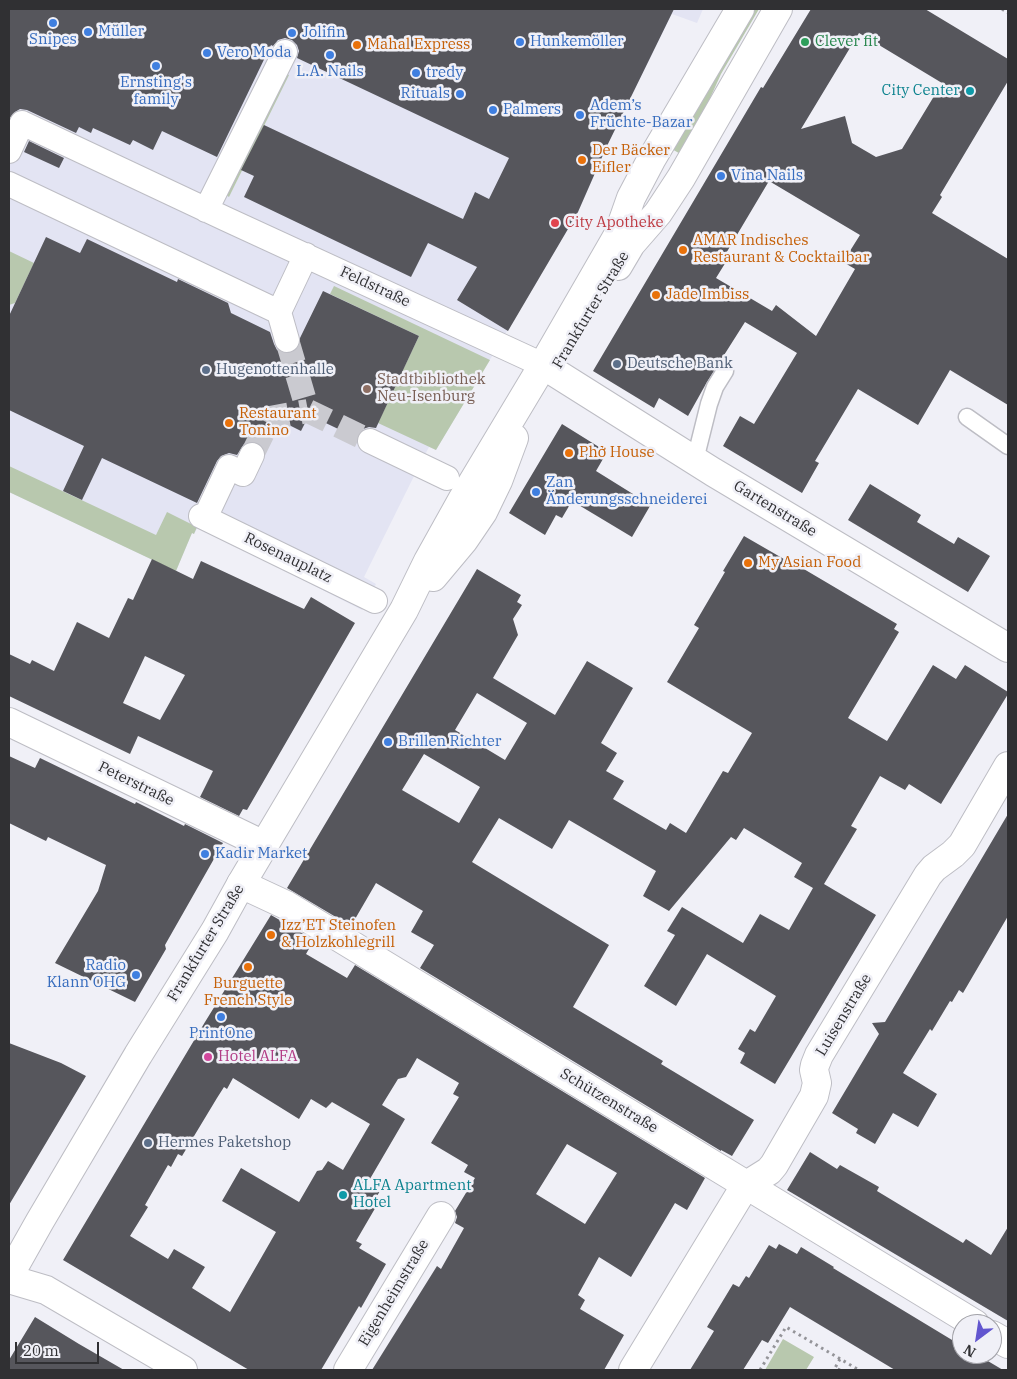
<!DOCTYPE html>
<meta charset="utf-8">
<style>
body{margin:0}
#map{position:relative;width:1017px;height:1379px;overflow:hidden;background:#f0f0f7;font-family:"IBM Plex Serif",serif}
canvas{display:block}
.frame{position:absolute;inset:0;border:10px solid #303033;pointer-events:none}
.north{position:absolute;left:952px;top:1314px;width:50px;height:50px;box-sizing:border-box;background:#f0f0f7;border:1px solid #a3a3a9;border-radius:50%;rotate:211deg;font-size:14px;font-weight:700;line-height:20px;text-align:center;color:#303033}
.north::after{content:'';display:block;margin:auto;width:18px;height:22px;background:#6256cf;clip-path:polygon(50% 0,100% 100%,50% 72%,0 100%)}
.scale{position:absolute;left:15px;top:1342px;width:84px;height:22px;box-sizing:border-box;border:2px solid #303033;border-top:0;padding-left:6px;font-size:15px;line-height:18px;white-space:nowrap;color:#303033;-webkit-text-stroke:4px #f0f0f7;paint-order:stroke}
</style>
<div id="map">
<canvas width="1017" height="1379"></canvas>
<div class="frame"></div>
<div class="north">N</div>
<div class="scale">20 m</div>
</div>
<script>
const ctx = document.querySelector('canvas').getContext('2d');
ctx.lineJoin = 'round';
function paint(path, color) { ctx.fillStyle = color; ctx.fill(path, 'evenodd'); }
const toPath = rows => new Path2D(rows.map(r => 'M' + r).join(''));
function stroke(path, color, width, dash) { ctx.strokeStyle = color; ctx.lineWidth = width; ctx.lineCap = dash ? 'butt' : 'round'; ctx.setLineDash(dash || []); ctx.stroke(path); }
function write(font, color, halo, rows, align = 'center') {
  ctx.font = font + ' "IBM Plex Serif",serif'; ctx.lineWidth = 5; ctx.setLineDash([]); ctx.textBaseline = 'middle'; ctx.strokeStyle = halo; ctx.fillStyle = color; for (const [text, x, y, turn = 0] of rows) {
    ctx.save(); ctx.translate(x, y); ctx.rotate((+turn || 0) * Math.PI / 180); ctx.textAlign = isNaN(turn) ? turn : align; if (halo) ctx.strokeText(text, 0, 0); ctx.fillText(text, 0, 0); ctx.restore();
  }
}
const built = toPath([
 [9,9,703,9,697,23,672,14,606,148,578,212,436,450,429,447,420,464,364,577,376,584,362,610,198,527,194,534,192,533,176,571,9,492]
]);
const green = toPath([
 [752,9,759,9,721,74,684,156,670,148],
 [280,71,289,75,229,197,225,194],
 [9,251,34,263,15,303,9,305],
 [334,286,490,360,436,450,378,423,419,336,330,294],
 [9,466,156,535,167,512,197,527,194,534,192,533,176,571,9,492],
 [783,1339,814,1357,806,1370,765,1370]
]);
const building = toPath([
 [9,9,674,9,606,148,578,212,508,331,457,300,477,267,428,243,411,277,244,197,254,176,241,170,264,125,463,219,475,192,489,199,509,158,297,58,299,51,297,45,292,40,285,38,278,40,273,46,271,45,217,157,162,131,153,150,133,140,130,145,93,128,91,133,79,127,76,133,27,110,20,109,15,112,9,119],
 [811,9,925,9,1008,59,1008,81,940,195,942,197,932,213,1008,259,1008,405,950,370,918,425,858,389,815,461,819,463,802,493,723,446,740,416,754,424,797,353,745,322,707,382,688,416,659,398,654,408,593,371,761,87,763,88],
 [859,33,942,83,902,149,876,157,852,143,845,116,801,129],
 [769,181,860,235,843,262,855,269,816,336,776,305,772,311,716,278,729,257,725,255],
 [29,141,64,158,59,168,24,152],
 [46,237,80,253,87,239,177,282,178,279,228,303,231,313,270,332,274,344,277,350,283,353,291,353,297,349,300,344,300,338,323,291,419,336,376,428,369,427,363,429,357,438,309,415,301,431,275,418,261,445,257,442,250,441,244,444,237,455,229,453,221,456,217,461,197,503,102,458,82,500,63,491,84,446,9,410,9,316],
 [562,424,607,452,596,471,633,494,632,496,650,506,632,537,572,501,562,518,556,515,545,535,509,513],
 [870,484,921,515,917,522,954,544,958,537,990,556,968,592,848,520],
 [744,536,796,566,797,565,897,624,894,629,899,632,848,718,887,741,933,665,956,679,965,665,1008,692,1008,694,941,804,909,784,905,790,880,776,851,826,857,829,824,884,876,915,775,1084,740,1063,745,1053,738,1049,750,1029,755,1032,776,996,707,954,676,1006,644,986,675,935,667,931,682,907,743,943,760,914,789,930,813,888,794,877,802,863,744,828,736,840,731,837,669,911,643,896,656,871,569,820,552,849,499,818,472,862,609,945,573,1007,663,1061,661,1064,754,1120,732,1156,721,1150,721,1151,420,968,434,945,411,932,423,911,376,883,351,926,287,888,477,569,521,595,517,602,522,605,513,619,518,635,493,678,555,715,587,661,633,688,601,743,617,753,606,771,624,781,613,799,666,830,670,823,686,833,723,771,728,773,752,733,667,682,699,628,694,625,725,572,723,571],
 [477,693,527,723,505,760,455,730],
 [424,754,480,787,459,823,402,790],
 [152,559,193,579,201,561,304,609,311,597,355,623,247,810,243,809,239,816,200,797,213,771,138,736,130,754,9,696,9,654,30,664,32,660,54,671,77,622,109,638,128,598,133,600],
 [145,656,185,675,160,720,123,703],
 [9,756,35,768,40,758,135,804,136,802,184,826,185,824,223,843,165,945,166,949,135,1002,55,963,98,891,106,865,48,837,46,841,9,823],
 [1008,814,1008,916,963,993,959,990,952,1002,950,1001,932,1031,930,1029,903,1073,937,1094,918,1127,893,1113,875,1144,856,1133,858,1129,832,1113,879,1034,872,1023,885,1022],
 [271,915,314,940,306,954,347,978,355,965,705,1178,687,1210,675,1203,631,1277,599,1257,578,1295,585,1300,580,1309,624,1335,604,1370,372,1370,437,1266,441,1269,464,1228,455,1223,457,1217,455,1211,475,1178,464,1172,468,1165,431,1143,459,1097,453,1094,459,1083,417,1058,406,1077,398,1079,382,1105,405,1119,367,1184,380,1191,374,1201,377,1205,356,1241,362,1244,359,1248,386,1264,361,1308,359,1306,321,1370,249,1370,63,1260,205,1022],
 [233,1078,299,1119,311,1099,326,1108,332,1102,370,1124,343,1170,328,1161,322,1170,317,1171,299,1202,241,1168,222,1201,276,1232,230,1312,192,1288,205,1267,174,1249,168,1259,130,1236,148,1207,145,1205,168,1165,171,1167,178,1154,182,1156,217,1098,224,1087,227,1089],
 [567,1144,617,1173,585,1224,536,1194],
 [9,1043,61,1063,86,1076,9,1205],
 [810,1152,837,1169,840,1165,879,1187,877,1191,963,1243,966,1239,991,1255,1008,1227,1008,1321,787,1190],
 [779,1244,797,1254,801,1247,834,1267,833,1268,962,1346,962,1354,976,1354,1003,1370,895,1370,790,1307,768,1343,762,1340,743,1370,690,1370,714,1331,707,1327,733,1284,739,1287,746,1276,749,1278,769,1245,776,1249],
 [35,1317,79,1344,124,1370,9,1370,9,1360]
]);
const pedestrianTunnel = toPath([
 [287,340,308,411,370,441],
 [252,455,270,418,308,411]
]);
const path = toPath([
 [1002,9,1008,13],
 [760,1370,786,1327,859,1370],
 [840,1370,835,1368,840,1359]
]);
const service = toPath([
 [967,417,1008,446],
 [695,460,709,404,715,387,725,371]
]);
const pedestrian = toPath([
 [9,151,22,123,226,219,543,365],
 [9,184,279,312],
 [206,210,285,52],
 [287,340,279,312,306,255],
 [370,441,447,478],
 [201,516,375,601],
 [205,518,229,467,243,474,252,455]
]);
const minor = toPath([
 [543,365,713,472,1008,648],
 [9,722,264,845],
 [241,884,286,905,975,1324],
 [9,1279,46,1290,183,1370],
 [992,1335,1008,1344],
 [348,1370,441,1216],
 [633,1370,745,1186,769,1171,774,1165,814,1096,817,1083,814,1070,815,1065,819,1055,928,875,934,868,953,854,962,845,1008,766]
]);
const secondary = toPath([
 [618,266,631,244,658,213,681,178,778,9],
 [433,577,464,540,483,512,498,481,514,438],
 [9,1276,40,1221,138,1055,215,931,241,884,404,610,428,561,462,500,543,365,618,235,631,198,651,160,740,9]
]);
const markers = [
 [53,23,5,"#3f7fe0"],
 [88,32,5,"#3f7fe0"],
 [292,33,5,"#3f7fe0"],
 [520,42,5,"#3f7fe0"],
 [805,42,5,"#2e9e5b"],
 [357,45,5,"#e8710a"],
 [207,53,5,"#3f7fe0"],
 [330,55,5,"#3f7fe0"],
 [156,66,5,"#3f7fe0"],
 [416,73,5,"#3f7fe0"],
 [970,91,5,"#0f9aa8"],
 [460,94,5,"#3f7fe0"],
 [493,110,5,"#3f7fe0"],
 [580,115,5,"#3f7fe0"],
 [582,160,5,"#e8710a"],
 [721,176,5,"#3f7fe0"],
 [555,223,5,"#e0444e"],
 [683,250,5,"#e8710a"],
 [656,295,5,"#e8710a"],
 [617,364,5,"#5c6f8a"],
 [206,370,5,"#5c6f8a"],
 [367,389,5,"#8d6e63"],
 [229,423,5,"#e8710a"],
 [569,453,5,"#e8710a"],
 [536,492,5,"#3f7fe0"],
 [748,563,5,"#e8710a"],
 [388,742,5,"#3f7fe0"],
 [205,854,5,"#3f7fe0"],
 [271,935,5,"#e8710a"],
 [248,967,5,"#e8710a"],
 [136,975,5,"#3f7fe0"],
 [221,1017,5,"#3f7fe0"],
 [208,1057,5,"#d1479c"],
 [148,1143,5,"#5c6f8a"],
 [343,1195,5,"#0f9aa8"]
];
const shopNames = [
 ["Müller",98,32],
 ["Jolifin",302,33],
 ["Snipes",53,40,"center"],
 ["Hunkemöller",530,42],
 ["Vero Moda",217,53],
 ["L.A. Nails",330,72,"center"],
 ["tredy",426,73],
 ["Ernsting's",156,83,"center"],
 ["family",156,100,"center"],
 ["Rituals",450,94,"right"],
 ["Adem’s",590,106],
 ["Früchte-Bazar",590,123],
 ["Palmers",503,110],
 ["Vina Nails",731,176],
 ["Zan",546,483],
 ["Änderungsschneiderei",546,500],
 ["Brillen Richter",398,742],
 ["Kadir Market",215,854],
 ["Radio",126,966,"right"],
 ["Klann OHG",126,983,"right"],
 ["PrintOne",221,1034,"center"]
];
const leisureNames = [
 ["Clever fit",815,42]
];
const foodNames = [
 ["Mahal Express",367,45],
 ["Der Bäcker",592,151],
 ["Eifler",592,168],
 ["AMAR Indisches",693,241],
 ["Restaurant & Cocktailbar",693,258],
 ["Jade Imbiss",666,295],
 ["Restaurant",239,414],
 ["Tonino",239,431],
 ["Phở House",579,453],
 ["My Asian Food",758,563],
 ["Izz’ET Steinofen",281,926],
 ["& Holzkohlegrill",281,943],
 ["Burguette",248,984,"center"],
 ["French Style",248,1001,"center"]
];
const cultureNames = [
 ["City Center",960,91],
 ["ALFA Apartment",353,1186,"left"],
 ["Hotel",353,1203,"left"]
];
const healthNames = [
 ["City Apotheke",565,223]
];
const streetNames = [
 ["Feldstraße",375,287,25],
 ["Frankfurter Straße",591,310,-59],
 ["Gartenstraße",775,509,31],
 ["Rosenauplatz",288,558,26],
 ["Peterstraße",136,784,26],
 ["Frankfurter Straße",206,943,-59],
 ["Luisenstraße",844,1015,-59],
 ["Schützenstraße",609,1101,31],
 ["Eigenheimstraße",394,1293,-59]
];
const serviceNames = [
 ["Deutsche Bank",627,364],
 ["Hugenottenhalle",216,370],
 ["Hermes Paketshop",158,1143]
];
const educationNames = [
 ["Stadtbibliothek",377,380],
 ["Neu-Isenburg",377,397]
];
const hotelNames = [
 ["Hotel ALFA",218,1057]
];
paint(built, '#e3e4f3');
paint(green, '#b8c8ae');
paint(building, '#56565c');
stroke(pedestrianTunnel, '#cacad0', 24, [24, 12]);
stroke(service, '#bdbdc4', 19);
stroke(pedestrian, '#bdbdc4', 26);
stroke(minor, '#bdbdc4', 30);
stroke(secondary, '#bdbdc4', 30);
stroke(path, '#949499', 3, [2.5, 4]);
stroke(service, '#fff', 16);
stroke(pedestrian, '#fff', 24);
stroke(minor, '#fff', 28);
stroke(secondary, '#fff', 28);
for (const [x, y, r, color] of markers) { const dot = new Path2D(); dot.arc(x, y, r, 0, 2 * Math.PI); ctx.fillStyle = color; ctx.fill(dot); stroke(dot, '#f0f0f7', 2); }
write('15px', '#366cbe', '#f0f0f7', shopNames, 'left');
write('15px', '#27864d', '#f0f0f7', leisureNames, 'left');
write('15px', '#c56008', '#f0f0f7', foodNames, 'left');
write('15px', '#0d838f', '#f0f0f7', cultureNames, 'right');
write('15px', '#be3a42', '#f0f0f7', healthNames, 'left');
write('15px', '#303033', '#f0f0f7', streetNames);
write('15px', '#4e5e75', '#f0f0f7', serviceNames, 'left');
write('15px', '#785e54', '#f0f0f7', educationNames, 'left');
write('15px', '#b23c85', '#f0f0f7', hotelNames, 'left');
</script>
